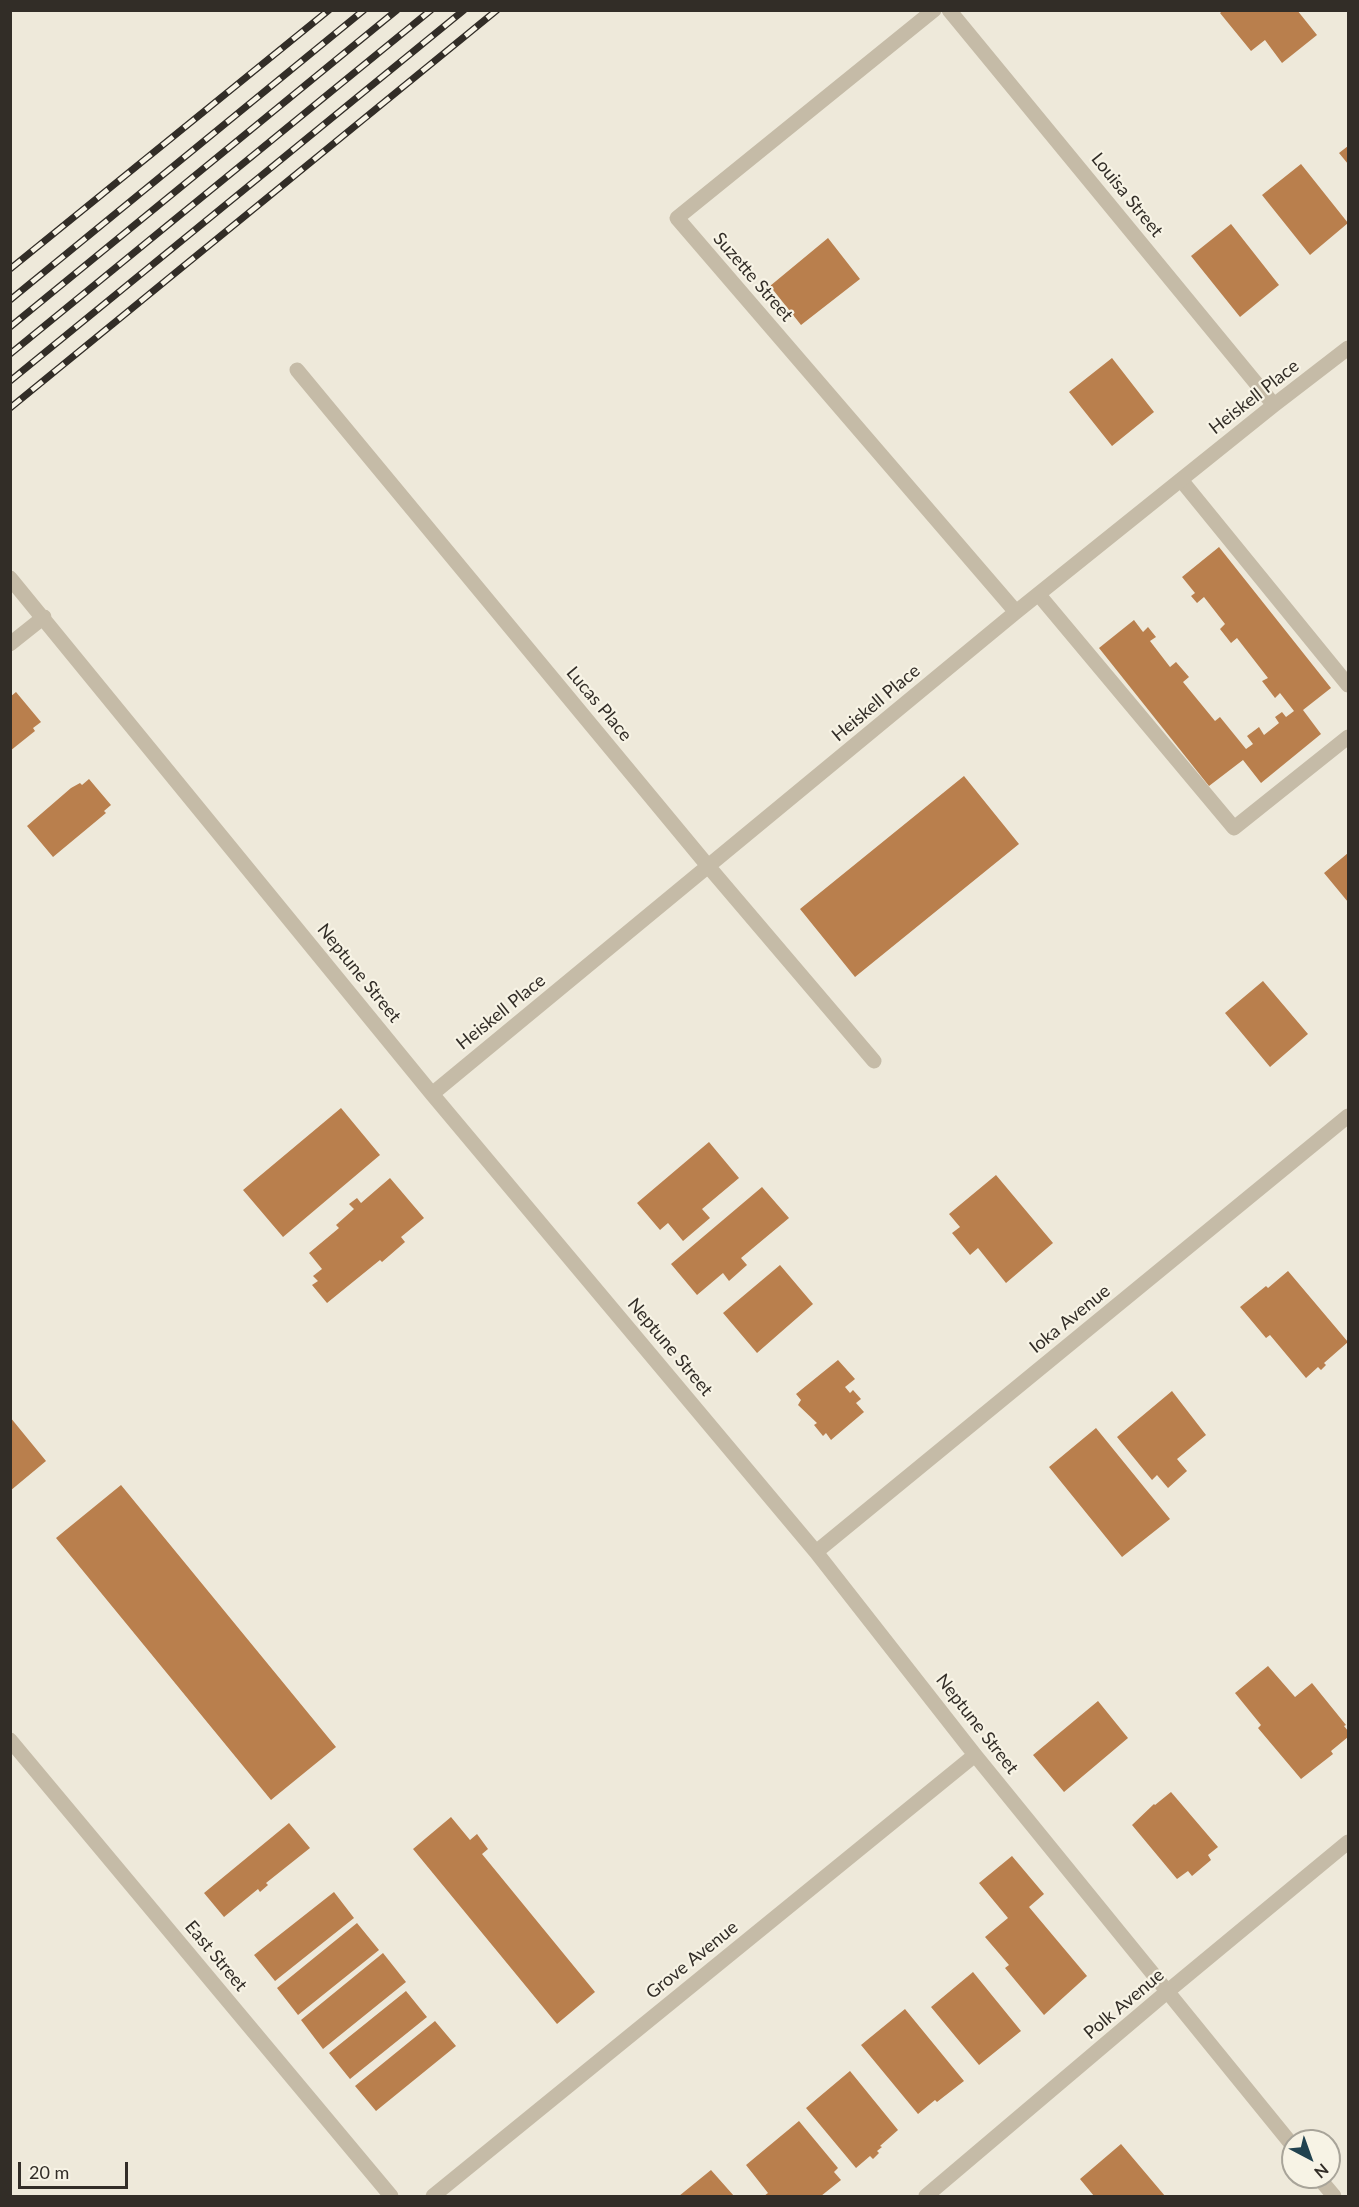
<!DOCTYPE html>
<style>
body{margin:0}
#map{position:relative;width:1359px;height:2207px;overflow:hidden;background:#eee9da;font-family:Lato,sans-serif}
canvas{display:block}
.frame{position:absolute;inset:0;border:12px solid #322d27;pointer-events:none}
.north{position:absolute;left:1281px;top:2129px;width:60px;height:60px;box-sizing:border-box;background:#f7f3e5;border:2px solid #a8a499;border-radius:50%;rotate:139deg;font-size:16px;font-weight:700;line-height:24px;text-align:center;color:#322d27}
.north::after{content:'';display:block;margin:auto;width:21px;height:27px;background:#21424f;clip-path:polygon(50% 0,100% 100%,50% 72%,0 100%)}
.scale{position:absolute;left:18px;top:2162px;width:110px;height:27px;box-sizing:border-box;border:3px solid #322d27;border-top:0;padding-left:8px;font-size:18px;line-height:21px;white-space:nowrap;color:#322d27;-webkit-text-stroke:4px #f7f3e5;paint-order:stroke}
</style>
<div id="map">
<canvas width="1359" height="2207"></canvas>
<div class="frame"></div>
<div class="north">N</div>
<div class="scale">20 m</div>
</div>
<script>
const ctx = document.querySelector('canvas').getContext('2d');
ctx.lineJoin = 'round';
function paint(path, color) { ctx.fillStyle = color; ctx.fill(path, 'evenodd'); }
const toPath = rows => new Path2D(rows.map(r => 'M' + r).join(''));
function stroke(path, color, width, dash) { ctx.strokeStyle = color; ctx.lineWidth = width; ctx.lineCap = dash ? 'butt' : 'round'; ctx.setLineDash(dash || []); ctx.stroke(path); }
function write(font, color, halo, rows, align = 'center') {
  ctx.font = font + ' Lato,sans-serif'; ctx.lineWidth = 4.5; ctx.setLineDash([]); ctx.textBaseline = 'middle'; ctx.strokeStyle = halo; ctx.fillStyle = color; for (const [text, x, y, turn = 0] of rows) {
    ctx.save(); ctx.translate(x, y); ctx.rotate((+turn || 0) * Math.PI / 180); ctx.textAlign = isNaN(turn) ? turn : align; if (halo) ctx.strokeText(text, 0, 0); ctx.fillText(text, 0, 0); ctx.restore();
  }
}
const building = toPath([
 [1223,10,1297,10,1317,35,1282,63,1265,40,1251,51,1220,13],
 [1348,146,1348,164,1339,153],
 [1301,164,1348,223,1310,255,1262,195],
 [1231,224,1279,285,1240,317,1191,256],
 [828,238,860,279,801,325,770,286],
 [1112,358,1154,412,1112,446,1069,392],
 [1219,547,1331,688,1303,710,1321,734,1261,783,1243,760,1209,786,1099,648,1134,620,1143,632,1148,627,1156,637,1150,641,1170,667,1176,662,1189,677,1183,682,1215,721,1220,717,1246,749,1253,744,1247,736,1259,727,1264,735,1279,723,1275,717,1282,712,1286,717,1294,711,1280,693,1275,698,1262,681,1268,678,1237,638,1231,643,1220,629,1225,624,1204,597,1197,603,1191,596,1195,593,1182,577],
 [16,692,41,722,33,728,35,731,10,751,10,697],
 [964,776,1019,844,855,977,800,909],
 [89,779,111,805,104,811,106,813,53,857,27,826,71,788,80,783,82,785],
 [1348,853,1348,902,1324,873],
 [1263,981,1308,1034,1270,1067,1225,1013],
 [341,1108,380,1155,283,1237,243,1190],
 [709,1142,739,1178,702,1209,710,1218,683,1241,668,1223,660,1230,637,1203],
 [996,1175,1053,1243,1006,1283,978,1248,970,1255,952,1233,960,1227,949,1214],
 [390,1178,424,1218,401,1237,405,1242,382,1262,380,1260,327,1303,312,1285,318,1281,313,1276,322,1269,309,1253,339,1228,336,1225,354,1209,349,1204,357,1198,361,1203],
 [762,1187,789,1218,741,1258,747,1265,729,1281,723,1273,697,1295,671,1264],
 [780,1265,813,1304,757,1353,723,1313],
 [1288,1271,1348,1342,1324,1363,1326,1365,1321,1370,1318,1367,1306,1378,1270,1335,1266,1338,1240,1307,1266,1286,1268,1288],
 [838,1360,855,1379,845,1387,850,1393,853,1390,861,1399,856,1403,864,1412,831,1440,826,1433,823,1436,814,1425,817,1423,798,1405,801,1400,796,1394],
 [1172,1391,1206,1435,1177,1459,1187,1471,1168,1488,1157,1475,1152,1480,1117,1437],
 [10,1417,46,1461,10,1491],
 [1096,1428,1170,1519,1122,1557,1049,1467],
 [121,1485,336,1747,271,1800,56,1538],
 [1268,1666,1295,1697,1312,1683,1346,1725,1344,1726,1348,1731,1348,1737,1331,1751,1333,1754,1301,1779,1258,1728,1261,1725,1235,1693],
 [1098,1701,1128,1738,1064,1792,1033,1755],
 [1171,1792,1218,1847,1208,1855,1211,1860,1192,1876,1188,1871,1177,1879,1132,1825,1154,1804,1155,1805],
 [451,1817,470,1840,477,1834,488,1849,482,1854,595,1992,557,2024,413,1849],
 [289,1823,310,1848,266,1883,268,1885,260,1892,258,1889,224,1917,204,1893],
 [1012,1856,1044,1894,1029,1907,1087,1976,1044,2015,1005,1968,1009,1965,985,1937,1008,1918,979,1883],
 [334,1892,354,1918,275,1981,254,1955],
 [357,1923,379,1950,298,2015,277,1988],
 [383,1953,406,1982,323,2049,301,2020],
 [973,1972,1021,2031,979,2065,931,2007],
 [406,1991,427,2017,350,2079,329,2053],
 [905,2009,964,2081,937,2102,935,2100,918,2114,861,2045],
 [435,2021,456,2046,376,2111,355,2086],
 [850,2071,898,2130,880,2146,882,2147,877,2151,879,2153,873,2159,870,2156,856,2168,806,2108],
 [799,2121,838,2168,834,2172,841,2180,821,2196,764,2196,768,2193,746,2165],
 [1121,2144,1165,2196,1094,2196,1080,2179],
 [711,2170,734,2196,679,2196]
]);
const service = toPath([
 [1181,480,1348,685],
 [1039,595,1234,828,1348,737]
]);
const minor = toPath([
 [934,10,677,218,1016,612],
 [949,10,1274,405],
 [297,370,708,866,874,1061],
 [10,578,432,1094,816,1552,975,1755,1293,2146],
 [10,644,44,617],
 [432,1094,1016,612,1274,405,1348,348],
 [816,1552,1348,1116],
 [10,1740,391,2196],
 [1318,2177,1334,2196],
 [433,2196,975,1755],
 [926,2196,1168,1991,1348,1842]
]);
const rail = toPath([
 [10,269,329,10],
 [10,300,364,10],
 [10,327,397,10],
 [10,354,431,10],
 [10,381,464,10],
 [10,408,497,10]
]);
const streetNames = [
 ["Louisa Street",1127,195,51],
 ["Suzette Street",753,277,49],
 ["Heiskell Place",1254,397,-38],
 ["Heiskell Place",876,703,-40],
 ["Lucas Place",599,704,50],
 ["Neptune Street",359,973,51],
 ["Heiskell Place",501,1012,-39],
 ["Ioka Avenue",1070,1319,-39],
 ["Neptune Street",670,1347,50],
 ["Neptune Street",977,1724,52],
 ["East Street",216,1956,50],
 ["Grove Avenue",692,1960,-39],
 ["Polk Avenue",1124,2004,-40]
];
paint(building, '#b97f4d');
stroke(service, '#c5bba7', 15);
stroke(minor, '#c5bba7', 15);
stroke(rail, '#322d27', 7);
stroke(rail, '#f7f3e5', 4.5, [14]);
write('18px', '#322d27', '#f7f3e5', streetNames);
</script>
